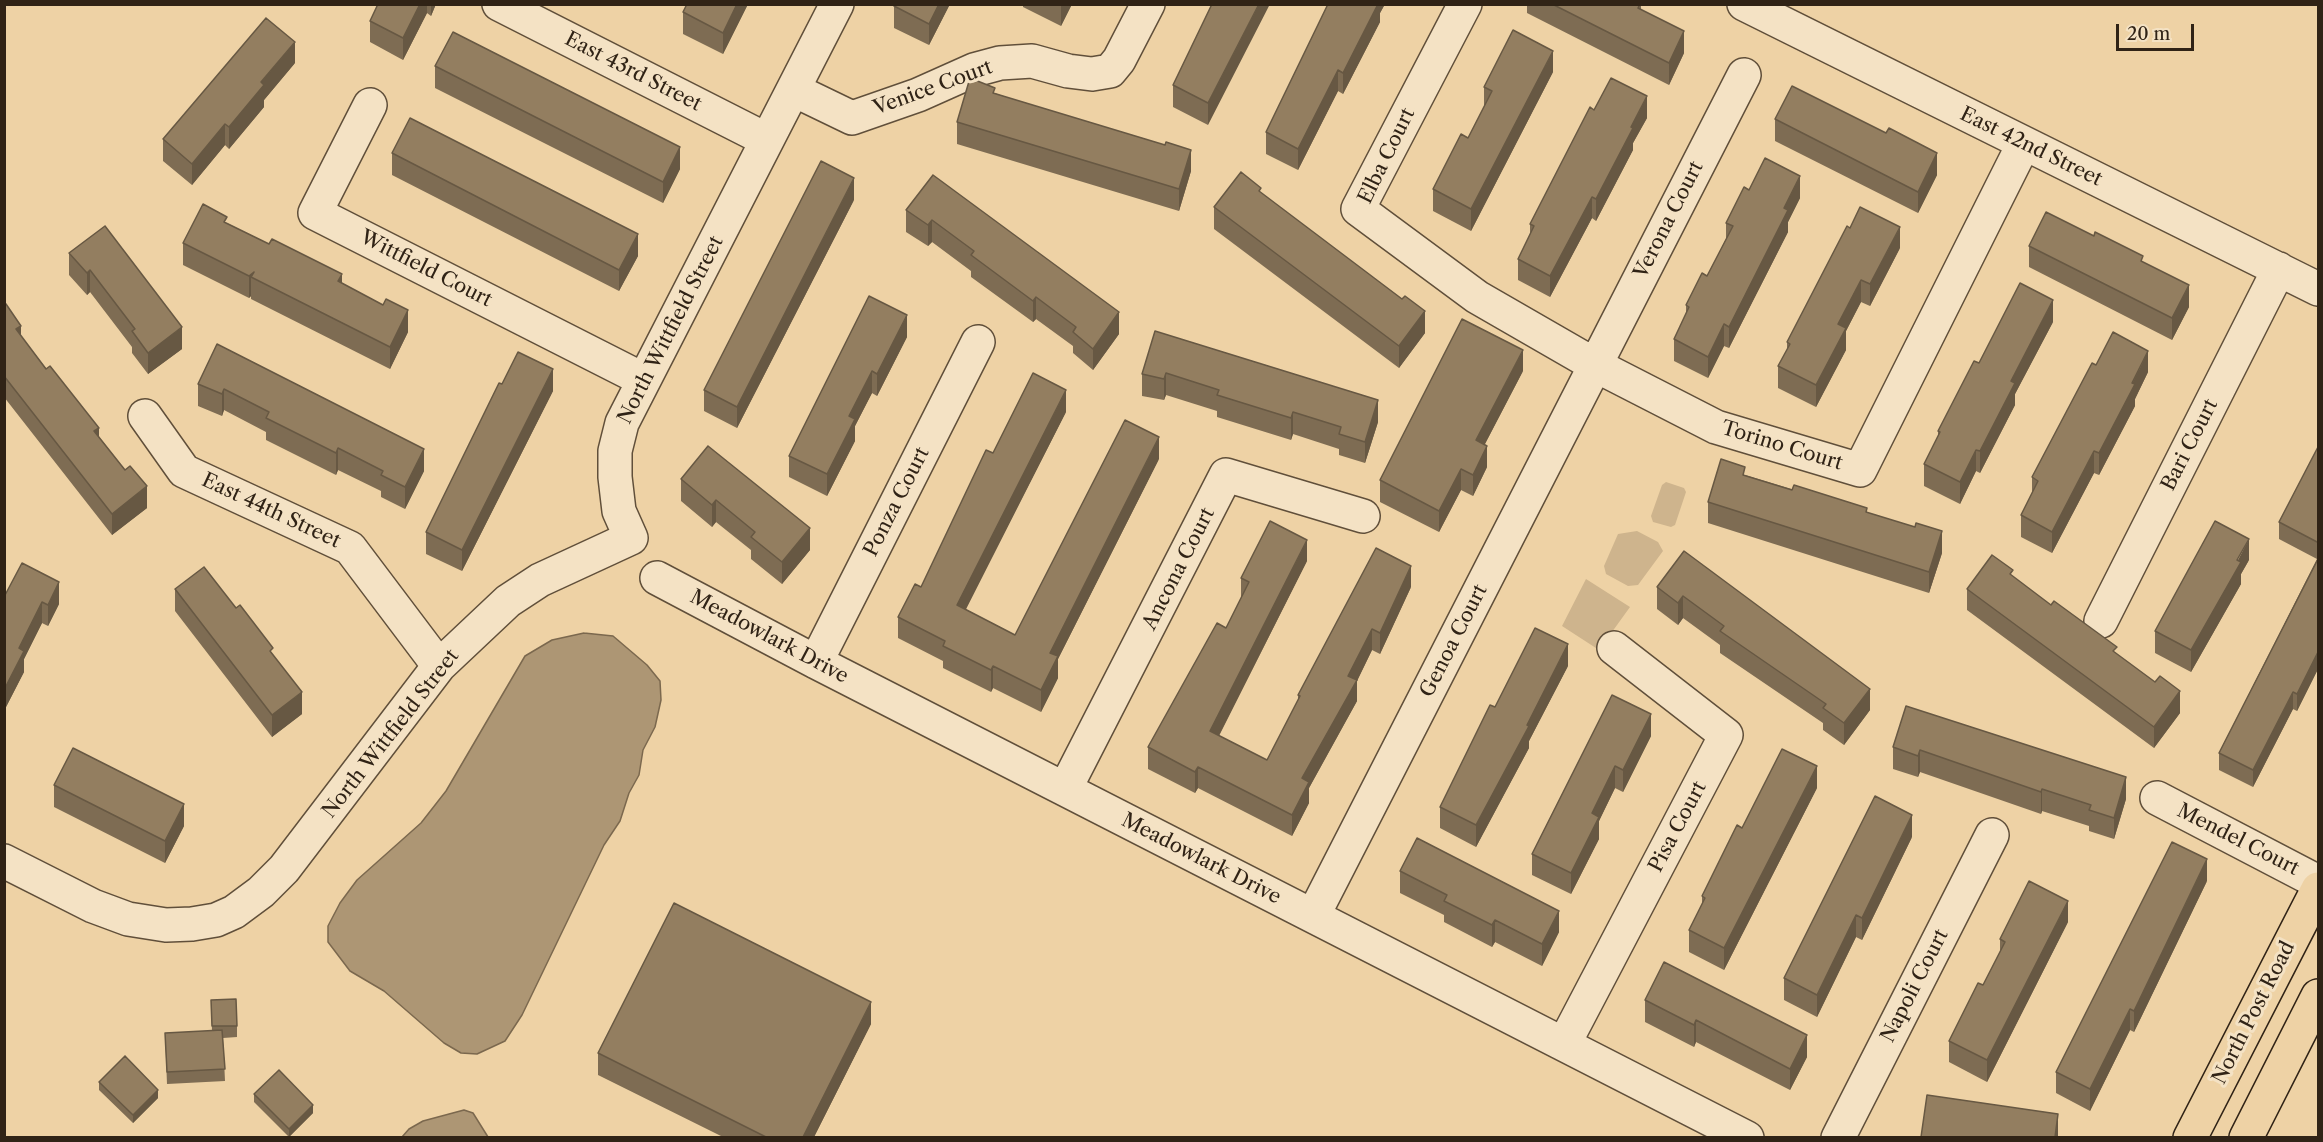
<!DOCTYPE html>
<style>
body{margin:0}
#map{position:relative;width:2323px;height:1142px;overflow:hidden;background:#eed2a5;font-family:"Libre Caslon Text",serif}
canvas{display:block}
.frame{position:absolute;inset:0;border:6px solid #302316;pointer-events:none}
.scale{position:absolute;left:2116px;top:24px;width:78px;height:27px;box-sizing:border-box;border:3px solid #302316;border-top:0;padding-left:8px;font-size:18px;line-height:21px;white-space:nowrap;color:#302316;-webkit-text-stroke:4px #f4e2c4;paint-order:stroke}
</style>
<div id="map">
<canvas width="2323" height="1142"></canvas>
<div class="frame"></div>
<div class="scale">20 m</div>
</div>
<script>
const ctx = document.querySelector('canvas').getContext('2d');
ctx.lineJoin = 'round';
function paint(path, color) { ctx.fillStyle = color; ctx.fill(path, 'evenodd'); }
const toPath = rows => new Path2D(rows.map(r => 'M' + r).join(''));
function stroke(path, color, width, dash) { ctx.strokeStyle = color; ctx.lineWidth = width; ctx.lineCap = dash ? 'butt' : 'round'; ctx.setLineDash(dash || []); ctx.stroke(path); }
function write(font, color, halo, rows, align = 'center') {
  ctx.font = font + ' "Libre Caslon Text",serif'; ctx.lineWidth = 6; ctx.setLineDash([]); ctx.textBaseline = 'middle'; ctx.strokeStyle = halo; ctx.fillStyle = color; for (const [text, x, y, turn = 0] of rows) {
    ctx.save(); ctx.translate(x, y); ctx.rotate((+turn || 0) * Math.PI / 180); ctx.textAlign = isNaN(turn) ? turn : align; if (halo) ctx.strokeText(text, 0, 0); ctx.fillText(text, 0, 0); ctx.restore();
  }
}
const green = toPath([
 [1666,482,1684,488,1686,492,1675,525,1671,527,1653,522,1651,516,1662,485],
 [1637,531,1658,542,1663,551,1638,585,1628,586,1606,574,1604,566,1618,534],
 [1586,579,1630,607,1599,650,1562,626]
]);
const water = toPath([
 [584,633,613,636,647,665,660,681,661,700,655,727,643,750,639,775,629,793,620,821,604,845,522,1015,505,1041,477,1054,461,1053,444,1043,384,991,350,971,328,942,328,926,340,903,357,880,421,823,446,791,525,656,552,640,584,633],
 [464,1110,473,1113,488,1137,402,1137,409,1129,423,1121,464,1110]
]);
const minor = toPath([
 [499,4,767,140],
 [1465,4,1358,209,1477,297,1595,365,1716,427,1860,470,2024,143],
 [1744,4,2318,289],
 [794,90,852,118,918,95,974,70,1000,63,1032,61,1068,71,1092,74,1110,71,1119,60,1148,4],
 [370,105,315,213,644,380],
 [145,416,184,471,350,548,439,666],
 [657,578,816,662,1747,1138],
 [2101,621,2279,269],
 [816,662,978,342],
 [1065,789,1226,475,1363,516],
 [2157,798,2318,882],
 [4,861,93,906,128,919,166,925,192,924,216,920,234,912,261,892,284,869,439,666,508,601,540,580,631,538,619,511,615,477,615,451,622,423,837,4],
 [1313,916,1744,75],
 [1564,1044,1726,735,1614,648],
 [1838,1138,1992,835]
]);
const major = toPath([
 [2190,1138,2318,889],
 [2246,1138,2318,996]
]);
const wall = toPath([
 [378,4,436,4,431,16,427,13,403,60,370,42,370,21],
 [748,4,723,54,683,34,683,12],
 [950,4,929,45,894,28,894,6],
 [1023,4,1072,4,1061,26,1023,7],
 [1212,4,1208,125,1173,107,1173,85],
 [1328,4,1385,4,1380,13,1380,22,1343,94,1338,91,1298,170,1266,154,1266,132],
 [1527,4,1641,4,1641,10,1684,53,1669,85,1527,13],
 [295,63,264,100,264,107,229,149,225,145,192,185,163,161,163,139],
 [435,66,680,169,663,203,435,88],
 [1553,72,1471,231,1433,211,1433,189,1468,138,1484,107,1484,87],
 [995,93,1191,171,1179,211,957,144,957,122],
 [1594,110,1647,118,1633,143,1633,150,1596,221,1592,218,1550,297,1518,280,1518,259,1530,235,1530,224],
 [1775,119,1937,175,1918,213,1775,141],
 [392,153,638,256,619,291,392,175],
 [933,175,1119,334,1093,370,1073,353,1073,346,1036,319,1033,322,971,277,971,271,932,242,928,246,906,232,906,210],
 [1749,190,1800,198,1788,222,1788,232,1729,348,1724,346,1708,378,1674,361,1674,339,1686,315,1686,305,1707,276,1726,239,1726,223],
 [1261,193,1402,299,1425,333,1399,368,1214,229,1214,207],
 [854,200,737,428,704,411,704,390],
 [227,223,342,283,408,332,390,369,251,299,251,296,249,298,183,265,183,243],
 [105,226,182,349,148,374,132,353,132,347,90,292,87,295,69,275,69,253],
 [2029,246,2143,262,2189,307,2172,340,2029,267],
 [1900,248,1870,306,1861,302,1846,331,1846,350,1816,407,1778,388,1778,366,1787,350,1787,342],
 [869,296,907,337,877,396,872,393,855,426,855,441,827,496,789,477,789,456],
 [4,306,21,336,125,470,147,508,112,535,4,397],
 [2053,322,2015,394,2015,405,1980,473,1976,471,1960,504,1924,486,1924,464,1938,437,1938,431,1979,363],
 [1155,331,1378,422,1365,463,1339,455,1339,449,1293,434,1291,440,1217,417,1217,411,1166,395,1164,400,1142,396,1142,374],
 [217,344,424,471,405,509,381,497,381,491,338,470,336,475,266,440,266,432,224,410,222,416,198,406,198,384],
 [2096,365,2148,372,2135,399,2135,406,2099,475,2094,473,2052,553,2021,537,2021,515,2032,494,2032,477],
 [1523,371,1485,444,1487,467,1473,496,1461,490,1439,532,1380,502,1380,480],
 [502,384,553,391,462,571,426,554,426,532],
 [1066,412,965,609,1015,635,1159,459,1058,659,1058,678,1041,712,993,688,991,692,943,668,943,661,898,638,898,617,921,587,993,453],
 [2319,445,2319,667,2297,711,2293,709,2253,787,2219,770,2219,753,2317,559,2279,539,2279,522],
 [1745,475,1867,512,1942,553,1929,593,1708,523,1708,502],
 [681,479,810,550,782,584,751,559,751,550,716,522,712,527,681,501],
 [1684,551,1870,710,1844,745,1823,730,1823,723,1720,653,1720,645,1683,618,1678,625,1657,609,1657,587],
 [2249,560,2241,574,2241,584,2191,672,2155,653,2155,631],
 [1307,561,1219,736,1267,760,1298,701,1298,695,1411,587,1380,654,1372,650,1357,681,1357,701,1309,788,1309,803,1292,836,1198,788,1195,793,1148,769,1148,747,1226,628,1241,598,1241,578],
 [2013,577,2117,654,2180,713,2154,748,1967,610,1967,589],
 [175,589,236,608,273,655,302,714,272,737,175,611],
 [4,597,59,604,48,626,42,623,24,659,24,672,6,707,4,706],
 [1568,666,1529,741,1529,748,1476,847,1440,828,1440,807,1495,707],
 [1612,695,1651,736,1623,792,1615,788,1599,821,1599,839,1571,894,1532,875,1532,854],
 [1906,706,2126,799,2114,839,2089,831,2089,826,2042,811,2041,814,1920,772,1918,777,1893,769,1893,747],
 [54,785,184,826,165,863,54,807],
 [1817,788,1724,970,1689,952,1689,930,1702,904,1702,896,1742,828],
 [1912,837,1862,940,1856,937,1817,1017,1784,1000,1784,978],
 [1400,871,1559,932,1542,966,1495,942,1492,947,1444,922,1444,915,1400,893],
 [2207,881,2134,1032,2130,1030,2090,1111,2056,1093,2056,1072],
 [2068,922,1987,1082,1949,1062,1949,1041,1983,985,2000,953,2000,939],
 [211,1000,237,1026,237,1037,223,1038,225,1081,167,1084,165,1033,212,1031],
 [1645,1000,1807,1057,1790,1090,1696,1042,1694,1047,1645,1022],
 [871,1024,814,1137,723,1137,598,1075,598,1053],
 [99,1082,158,1098,133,1123,99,1090],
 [254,1094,313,1113,289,1137,254,1102]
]);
const shadedWall = toPath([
 [420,4,427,4,427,13,403,60,403,38],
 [431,4,436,4,431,16],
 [737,4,748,4,723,54,723,33],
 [939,4,950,4,929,45,929,24],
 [1061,4,1072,4,1061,26],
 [1259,4,1270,4,1208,125,1208,103],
 [1377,4,1385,4,1380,13,1380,22,1343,94,1343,73],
 [1684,31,1684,53,1669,85,1669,63],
 [295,42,295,63,264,100,264,107,229,149,229,127,261,82],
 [1553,51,1553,72,1471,231,1471,209],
 [1338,70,1338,91,1298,170,1298,149],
 [1647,96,1647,118,1633,143,1633,150,1596,221,1596,199,1631,127],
 [225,124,225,145,192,185,192,164],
 [680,147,680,169,663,203,663,182],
 [1191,150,1191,171,1179,211,1179,189],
 [1937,153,1937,175,1918,213,1918,192],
 [1800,176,1800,198,1788,222,1788,232,1729,348,1729,327,1784,208],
 [854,178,854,200,737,428,737,407],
 [1592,197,1592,218,1550,297,1550,276],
 [932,220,932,242,928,246,928,225],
 [1900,227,1900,248,1870,306,1870,284],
 [638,234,638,256,619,291,619,270],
 [90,270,90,292,87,295,87,273],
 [254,272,251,277,251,296,249,298,249,276],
 [342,274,342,296,338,281],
 [1861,280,1861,302,1846,331,1846,350,1816,407,1816,385,1838,324],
 [2189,285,2189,307,2172,340,2172,318],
 [1036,297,1036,319,1033,322,1033,301],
 [2053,300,2053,322,2015,394,2015,405,1980,473,1980,451,2011,381],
 [408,310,408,332,390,369,390,347],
 [1425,311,1425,333,1399,368,1399,346],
 [1119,312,1119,334,1093,370,1093,349],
 [907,315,907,337,877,396,877,374],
 [1724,324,1724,346,1708,378,1708,357],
 [21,326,21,347,16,329],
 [182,327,182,349,148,374,148,353],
 [1523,350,1523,371,1476,461,1476,440],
 [2148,351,2148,372,2135,399,2135,406,2099,475,2099,453],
 [553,369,553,391,462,571,462,550],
 [872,371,872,393,855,426,855,441,827,496,827,474,849,416],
 [1166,373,1166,395,1164,400,1164,379],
 [224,389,224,410,222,416,222,394],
 [1066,390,1066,412,957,627,957,605],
 [1378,400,1378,422,1365,463,1365,442],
 [1293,412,1293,434,1291,440,1291,418],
 [99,428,99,450,94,431],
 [1159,437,1159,459,1058,659,1058,678,1041,712,1041,690,1050,653],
 [1487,446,1487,467,1473,496,1473,475],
 [338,448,338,470,336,475,336,453],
 [424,449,424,471,405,509,405,487],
 [1976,450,1976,471,1960,504,1960,482],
 [2094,451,2094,473,2052,553,2052,532],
 [1461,469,1461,490,1439,532,1439,511],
 [147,486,147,508,112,535,112,514],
 [716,500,716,522,712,527,712,505],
 [810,528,810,550,782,584,782,562],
 [1942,531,1942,553,1929,593,1929,572],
 [2249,539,2249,560,2241,574,2241,584,2191,672,2191,650],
 [1307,540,1307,561,1210,753,1210,731],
 [1411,566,1411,587,1380,654,1380,633],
 [59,582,59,604,48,626,48,605],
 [1683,596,1683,618,1678,625,1678,603],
 [42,602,42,623,24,659,24,672,6,707,6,686,19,648],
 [1372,629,1372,650,1357,681,1357,701,1309,788,1309,803,1292,836,1292,815,1302,778,1348,676],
 [1568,644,1568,666,1529,741,1529,748,1476,847,1476,825],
 [2319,650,2319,667,2297,711,2297,694],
 [993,666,993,688,991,692,991,670],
 [1870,689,1870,710,1844,745,1844,723],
 [2180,691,2180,713,2154,748,2154,727],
 [302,692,302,714,272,737,272,715],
 [2293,692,2293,709,2253,787,2253,770],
 [1651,714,1651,736,1623,792,1623,770],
 [1920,750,1920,772,1918,777,1918,756],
 [1615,766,1615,788,1599,821,1599,839,1571,894,1571,873,1592,813],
 [1817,766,1817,788,1724,970,1724,948],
 [1198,767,1198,788,1195,793,1195,772],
 [2126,777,2126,799,2114,839,2114,818],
 [2042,789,2042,811,2041,814,2041,792],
 [184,804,184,826,165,863,165,841],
 [1912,815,1912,837,1862,940,1862,918],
 [2207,859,2207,881,2134,1032,2134,1011],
 [2068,901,2068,922,1987,1082,1987,1060],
 [1559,911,1559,932,1542,966,1542,944],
 [1856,915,1856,937,1817,1017,1817,995],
 [1495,920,1495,942,1492,947,1492,925],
 [871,1002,871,1024,814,1137,803,1137],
 [2130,1009,2130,1030,2090,1111,2090,1089],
 [1696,1020,1696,1042,1694,1047,1694,1025],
 [1807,1035,1807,1057,1790,1090,1790,1069],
 [158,1090,158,1098,133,1123,133,1115],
 [313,1105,313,1113,289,1137,289,1129],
 [2058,1114,2058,1137,2055,1137]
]);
const building = toPath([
 [378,4,420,4,403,38,370,21,378,4],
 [687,4,737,4,723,33,683,12,687,4],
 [895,4,939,4,929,24,894,6,895,4],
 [1212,4,1259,4,1208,103,1173,85,1212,4],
 [1328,4,1378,4,1343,73,1338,70,1298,149,1266,132,1328,4],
 [1552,4,1640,4,1638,8,1684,31,1669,63,1552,4],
 [266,18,295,42,261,82,264,85,229,127,225,124,192,164,163,139,266,18],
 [1513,30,1553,51,1471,209,1433,189,1461,134,1468,138,1492,91,1484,87,1513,30],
 [453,32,680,147,663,182,435,66,453,32],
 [970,78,995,88,993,93,1165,145,1166,142,1191,150,1179,189,957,122,970,78],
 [1611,78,1647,96,1631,127,1633,128,1596,199,1592,197,1550,276,1518,259,1534,226,1530,224,1590,107,1594,110,1611,78],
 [1792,86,1886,133,1889,128,1937,153,1918,192,1775,119,1792,86],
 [410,118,638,234,619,270,392,153,410,118],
 [1765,158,1800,176,1784,208,1788,210,1729,327,1724,324,1708,357,1674,339,1689,307,1686,305,1702,273,1707,276,1733,226,1726,223,1744,187,1749,190,1765,158],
 [821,161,854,178,737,407,704,390,821,161],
 [1241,172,1261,188,1259,191,1402,299,1405,296,1425,311,1399,346,1214,207,1241,172],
 [933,175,1119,312,1093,349,1073,332,1076,327,1036,297,1033,301,971,255,974,251,932,220,928,225,906,210,933,175],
 [203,204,227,217,224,222,269,244,272,239,342,274,338,281,383,305,386,299,408,310,390,347,251,277,254,272,249,276,183,243,203,204],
 [1860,207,1900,227,1870,284,1861,280,1838,324,1846,328,1816,385,1778,366,1790,344,1787,342,1847,226,1850,228,1860,207],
 [2046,212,2094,236,2095,232,2143,256,2141,261,2189,285,2172,318,2029,246,2046,212],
 [105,226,182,327,148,353,132,331,135,329,90,270,87,273,69,253,105,226],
 [2020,283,2053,300,2011,381,2015,383,1980,451,1976,450,1960,482,1924,464,1940,432,1938,431,1974,361,1979,363,2020,283],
 [869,296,907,315,877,374,872,371,849,416,855,419,827,474,789,456,869,296],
 [6,304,21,326,16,329,46,369,50,366,99,428,94,431,125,470,130,466,147,486,112,514,4,376,4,306,6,304],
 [1462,319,1523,350,1476,440,1487,446,1473,475,1461,469,1439,511,1380,480,1462,319],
 [1155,331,1378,400,1365,442,1339,434,1341,427,1293,412,1291,418,1217,395,1219,390,1166,373,1164,379,1142,374,1155,331],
 [2113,332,2148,351,2132,383,2135,384,2099,453,2094,451,2052,532,2021,515,2038,481,2032,477,2092,363,2096,365,2113,332],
 [217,344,424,449,405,487,381,475,383,471,338,448,336,453,266,418,269,412,224,389,222,394,198,384,217,344],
 [518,352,553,369,462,550,426,532,499,383,502,384,518,352],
 [1033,373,1066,390,957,605,1015,635,1125,420,1159,437,1050,653,1058,656,1041,690,993,666,991,670,943,646,945,641,898,617,915,584,921,587,986,450,993,453,1033,373],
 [2319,445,2319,543,2279,522,2319,445],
 [708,446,810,528,782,562,751,537,755,532,716,500,712,505,681,479,708,446],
 [1721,459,1745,467,1743,475,1792,490,1794,485,1867,508,1866,512,1915,527,1916,523,1942,531,1929,572,1708,502,1721,459],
 [1270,521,1307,540,1210,731,1267,760,1300,696,1298,695,1376,548,1411,566,1380,633,1372,629,1348,676,1357,680,1302,778,1309,782,1292,815,1198,767,1195,772,1148,747,1217,623,1226,628,1249,582,1241,578,1270,521],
 [2215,521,2249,539,2237,560,2241,562,2191,650,2155,631,2215,521],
 [1684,551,1870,689,1844,723,1823,708,1826,704,1720,631,1724,626,1683,596,1678,603,1657,587,1684,551],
 [1992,555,2013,570,2010,574,2051,605,2054,601,2117,647,2113,651,2155,682,2160,676,2180,691,2154,727,1967,589,1992,555],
 [2319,557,2319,650,2297,694,2293,692,2253,770,2219,753,2319,557],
 [22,563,59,582,48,605,42,602,19,648,24,651,6,686,4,685,4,597,22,563],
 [204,567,236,608,240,605,273,648,270,651,302,692,272,715,175,589,204,567],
 [1535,628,1568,644,1527,725,1529,726,1476,825,1440,807,1490,705,1495,707,1535,628],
 [1612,695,1651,714,1623,770,1615,766,1592,813,1599,817,1571,873,1532,854,1612,695],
 [1906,706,2126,777,2114,818,2089,810,2091,805,2042,789,2041,792,1920,750,1918,756,1893,747,1906,706],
 [73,748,184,804,165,841,54,785,73,748],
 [1782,749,1817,766,1724,948,1689,930,1705,898,1702,896,1737,825,1742,828,1782,749],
 [1875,796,1912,815,1862,918,1856,915,1817,995,1784,978,1875,796],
 [1417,838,1559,911,1542,944,1495,920,1492,925,1444,901,1447,895,1400,871,1417,838],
 [2172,842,2207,859,2134,1011,2130,1009,2090,1089,2056,1072,2172,842],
 [2029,881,2068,901,1987,1060,1949,1041,1978,983,1983,985,2005,942,2000,939,2029,881],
 [674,903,871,1002,803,1137,766,1137,598,1053,674,903],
 [1664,962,1807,1035,1790,1069,1696,1020,1694,1025,1645,1000,1664,962],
 [236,999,237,1026,212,1026,211,1000,236,999],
 [222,1030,225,1069,167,1072,165,1033,222,1030],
 [125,1056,158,1090,133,1115,99,1082,125,1056],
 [279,1070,313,1105,289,1129,254,1094,279,1070],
 [1927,1095,2058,1114,2055,1137,1921,1137,1927,1095]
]);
const streetNames = [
 ["East 43rd Street",633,72,27],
 ["Venice Court",933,88,-20],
 ["East 42nd Street",2031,147,26],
 ["Elba Court",1387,156,-64],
 ["Verona Court",1669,220,-63],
 ["Wittfield Court",426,269,27],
 ["North Wittfield Street",671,330,-63],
 ["Bari Court",2190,445,-63],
 ["Torino Court",1782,446,17],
 ["Ponza Court",897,502,-63],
 ["East 44th Street",271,511,25],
 ["Ancona Court",1179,569,-63],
 ["Meadowlark Drive",769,637,28],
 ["Genoa Court",1454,641,-63],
 ["North Wittfield Street",391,734,-52],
 ["Pisa Court",1678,827,-62],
 ["Mendel Court",2238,840,27],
 ["Meadowlark Drive",1201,859,27],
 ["Napoli Court",1915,986,-63],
 ["North Post Road",2254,1013,-63]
];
paint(green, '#ceb48d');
paint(water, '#ad9674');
stroke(water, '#7b684e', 1.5);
stroke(minor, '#604f3a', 36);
stroke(major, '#302316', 36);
stroke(minor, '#f4e2c4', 33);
stroke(major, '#eed2a5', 33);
paint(wall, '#7e6c53');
paint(shadedWall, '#675843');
paint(building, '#937e60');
stroke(building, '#675843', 1.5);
write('20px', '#302316', '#f4e2c4', streetNames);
</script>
